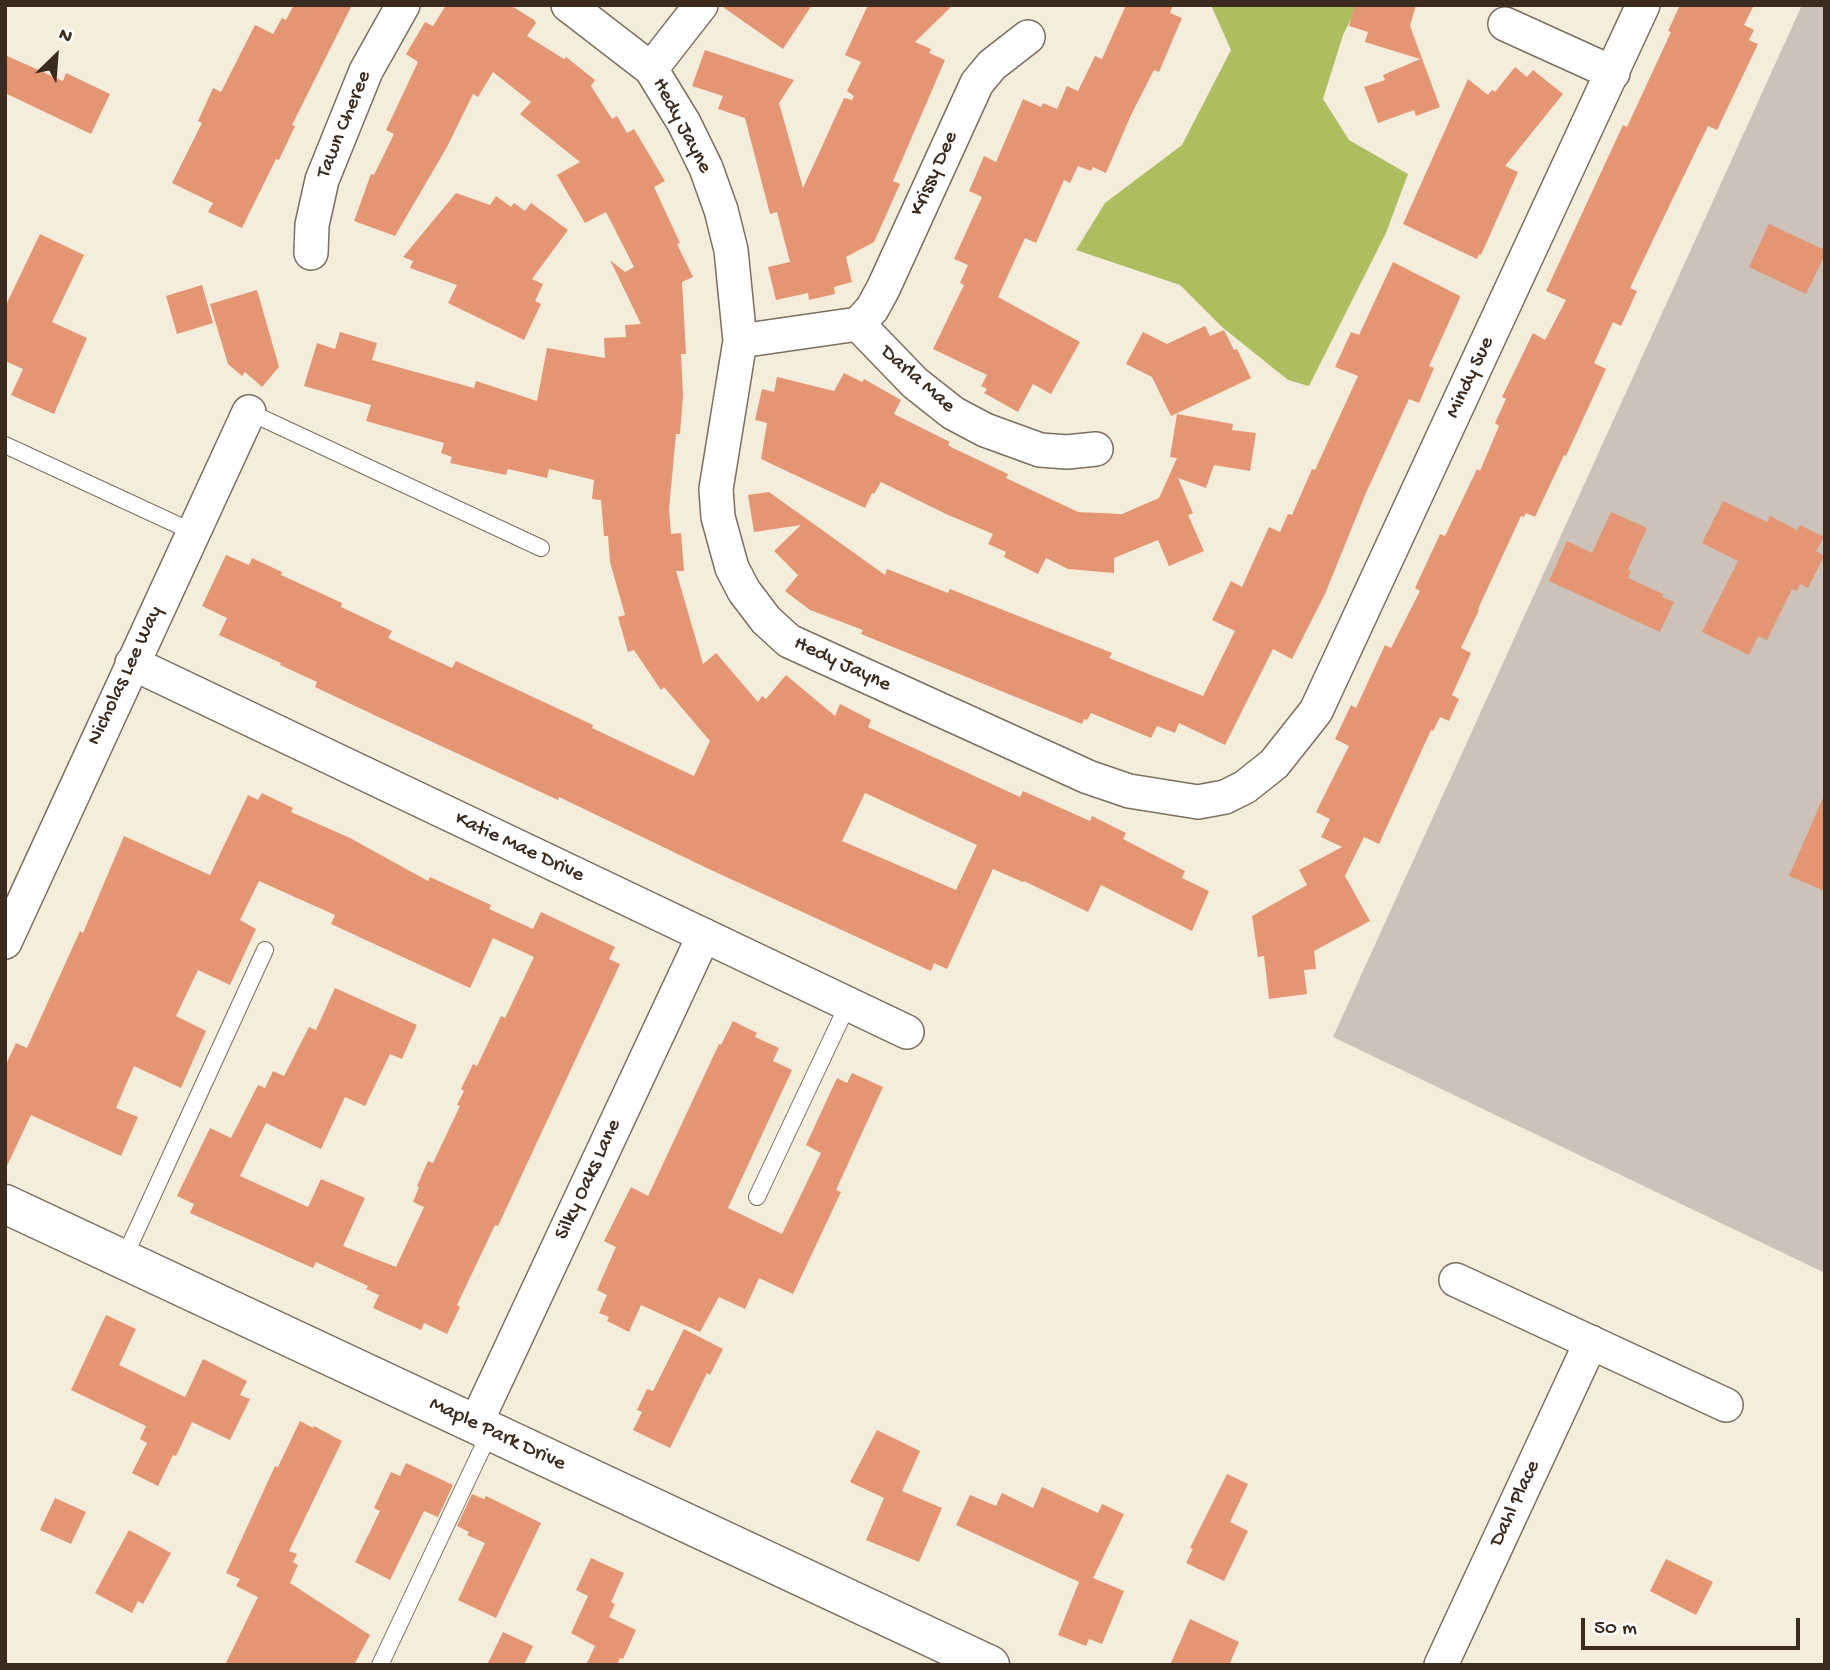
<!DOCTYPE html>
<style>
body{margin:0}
#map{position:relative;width:1830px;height:1670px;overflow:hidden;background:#f5eddb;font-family:"Gochi Hand",sans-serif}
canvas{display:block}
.frame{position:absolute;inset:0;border:7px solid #3b2a1e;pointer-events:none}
.north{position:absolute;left:21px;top:21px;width:70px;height:70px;-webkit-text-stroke:5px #fff;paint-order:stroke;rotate:25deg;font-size:19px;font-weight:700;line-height:28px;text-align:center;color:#3b2a1e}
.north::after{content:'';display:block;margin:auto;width:24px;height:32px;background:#3b2a1e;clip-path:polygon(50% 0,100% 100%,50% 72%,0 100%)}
.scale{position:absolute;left:1581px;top:1618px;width:219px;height:32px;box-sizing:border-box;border:4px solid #3b2a1e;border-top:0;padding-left:9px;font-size:21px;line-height:24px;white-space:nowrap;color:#3b2a1e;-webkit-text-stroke:5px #fff;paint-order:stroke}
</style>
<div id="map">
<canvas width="1830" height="1670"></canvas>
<div class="frame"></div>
<div class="north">N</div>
<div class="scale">50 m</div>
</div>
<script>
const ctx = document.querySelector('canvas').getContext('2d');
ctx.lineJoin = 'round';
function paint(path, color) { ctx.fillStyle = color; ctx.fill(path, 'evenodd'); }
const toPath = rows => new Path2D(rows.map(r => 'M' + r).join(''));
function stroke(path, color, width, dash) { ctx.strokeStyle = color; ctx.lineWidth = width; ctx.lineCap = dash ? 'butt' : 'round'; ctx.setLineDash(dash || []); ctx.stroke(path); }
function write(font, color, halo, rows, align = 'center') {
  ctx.font = font + ' "Gochi Hand",sans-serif'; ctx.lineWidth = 5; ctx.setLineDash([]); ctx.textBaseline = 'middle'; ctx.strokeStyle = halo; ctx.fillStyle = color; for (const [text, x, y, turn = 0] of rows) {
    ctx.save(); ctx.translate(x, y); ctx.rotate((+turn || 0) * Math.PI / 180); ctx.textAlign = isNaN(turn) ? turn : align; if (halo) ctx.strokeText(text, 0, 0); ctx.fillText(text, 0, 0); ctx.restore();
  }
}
const industrial = toPath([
 [1802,5,1825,5,1825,1273,1333,1037]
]);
const green = toPath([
 [1211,5,1358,5,1343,35,1323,99,1349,140,1408,174,1386,233,1309,386,1288,380,1222,327,1180,285,1076,250,1105,203,1182,145,1231,50]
]);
const building = toPath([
 [294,5,352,5,292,125,295,126,279,160,276,159,242,228,208,212,213,203,172,183,202,123,198,121,213,88,221,92,255,25,273,34,282,18,286,20],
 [446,5,510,5,534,20,536,23,527,36,564,59,566,57,595,80,591,86,612,119,617,116,627,133,634,129,665,181,654,187,680,243,677,244,693,277,682,282,686,354,681,354,683,395,680,434,676,434,669,509,671,534,681,533,684,571,676,571,703,664,716,653,758,702,762,696,766,699,786,675,835,716,840,704,871,720,868,727,1020,797,1023,791,1090,821,1092,816,1126,833,1123,839,1185,871,1182,878,1209,891,1192,931,1101,885,1088,912,1024,881,1023,882,993,869,947,969,934,963,931,971,711,870,559,797,558,800,374,715,315,687,317,682,280,665,281,663,219,635,227,618,202,606,226,555,249,565,252,558,282,572,281,575,342,603,341,607,392,631,388,638,452,668,456,661,593,725,592,728,694,776,710,741,664,687,661,690,634,650,628,652,618,617,625,615,610,562,608,536,604,536,601,500,592,499,594,480,549,469,547,478,508,469,506,475,450,463,452,457,441,453,444,443,366,421,371,405,304,386,317,343,335,349,340,332,377,343,372,360,474,388,476,381,537,401,547,348,605,358,604,338,626,337,625,325,641,324,610,260,625,272,634,267,606,212,585,223,557,175,580,162,520,114,531,102,493,72,478,97,473,94,447,147,395,236,354,221,371,174,374,175,394,134,386,130,418,62,406,54,425,22,433,26],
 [865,793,977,845,956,890,842,841],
 [720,5,812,5,783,49],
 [868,5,953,5,915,42,931,49,929,53,945,60,893,181,900,184,874,242,846,257,852,282,834,287,835,294,809,300,808,293,776,300,768,267,790,262,777,212,770,214,745,118,718,109,723,96,692,86,705,50,794,80,779,103,803,188,844,98,852,100,854,96,847,91,861,62,845,55],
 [1126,5,1173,5,1170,13,1182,18,1159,72,1154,70,1131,115,1106,173,1093,167,1091,171,1078,166,1070,183,1064,180,1036,243,1025,238,998,297,1080,342,1051,394,1033,384,1018,412,984,393,987,389,981,386,987,375,933,349,964,285,960,283,968,265,954,259,982,197,969,191,984,156,996,162,1023,99,1041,107,1043,103,1057,109,1067,86,1078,91,1095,56,1102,59],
 [1355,5,1416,5,1410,26,1440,107,1416,116,1414,110,1378,123,1364,87,1385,80,1383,75,1420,59,1365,42,1368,32,1349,26],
 [1680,5,1754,5,1744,25,1754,30,1749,40,1758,44,1717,130,1708,126,1676,192,1630,288,1637,291,1621,326,1613,322,1594,363,1606,369,1566,456,1564,455,1535,517,1526,513,1524,517,1521,516,1478,609,1479,610,1461,648,1471,653,1452,695,1459,699,1449,721,1440,717,1433,731,1431,730,1379,844,1364,837,1345,876,1370,921,1314,951,1316,969,1304,970,1307,994,1269,999,1264,956,1258,957,1252,916,1307,885,1299,870,1342,847,1321,837,1330,819,1316,812,1349,746,1335,739,1351,705,1356,708,1385,645,1391,648,1420,591,1415,588,1440,534,1445,536,1477,469,1480,471,1499,426,1495,423,1506,399,1502,397,1533,333,1545,340,1566,300,1546,291,1623,125,1627,127,1671,32,1668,31],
 [5,55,63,81,66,73,110,94,91,134,5,93],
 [1515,67,1527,77,1533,70,1563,94,1505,166,1518,172,1481,255,1479,254,1477,259,1403,224,1468,79,1488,95,1492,90,1495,92],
 [456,193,490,205,496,196,511,207,514,203,525,211,531,203,568,230,532,279,543,284,535,301,541,304,524,340,448,303,457,285,410,268,413,261,403,257],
 [1769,224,1825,250,1825,255,1806,294,1749,267],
 [40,234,84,255,52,322,87,338,54,414,11,395,23,369,5,361,5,307],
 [1393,262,1460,296,1459,300,1429,366,1434,368,1419,403,1409,399,1366,493,1325,594,1292,659,1273,649,1225,745,1179,723,1175,733,1157,726,1151,738,1091,713,1087,720,1084,719,1082,724,861,634,863,630,810,610,785,591,798,575,774,551,801,525,754,532,748,495,769,492,885,575,887,569,948,593,950,589,1112,653,1109,658,1203,696,1235,631,1212,620,1231,581,1242,587,1269,527,1280,532,1288,514,1292,515,1312,469,1315,470,1358,376,1335,367,1351,332,1359,335],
 [202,285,213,323,177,334,166,296],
 [257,290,279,367,262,387,245,372,242,376,228,364,210,304],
 [1205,326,1210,336,1224,330,1234,350,1237,349,1251,378,1171,416,1152,377,1126,364,1143,332,1167,344],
 [844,373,862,382,864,379,901,400,894,414,950,442,948,445,953,448,1008,474,1006,478,1078,512,1122,514,1159,498,1177,458,1170,457,1177,414,1233,424,1232,430,1256,433,1250,471,1214,465,1206,488,1178,478,1193,513,1188,515,1204,551,1169,566,1158,540,1114,558,1114,573,1068,569,1046,558,1038,574,1004,557,1006,552,988,544,993,534,946,514,881,482,874,494,872,493,865,508,761,459,767,423,755,420,762,389,774,392,777,377,834,391],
 [1723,501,1767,522,1770,516,1797,530,1800,525,1824,537,1816,551,1824,556,1808,588,1800,584,1797,591,1792,589,1767,640,1758,636,1749,655,1702,632,1738,561,1702,543],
 [1611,512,1647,528,1628,570,1631,571,1628,578,1663,594,1662,597,1674,602,1660,632,1549,581,1567,541,1592,553],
 [262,793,293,808,291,812,350,838,428,881,430,877,491,905,489,909,533,929,541,912,615,947,609,959,620,964,498,1226,495,1225,457,1305,460,1307,447,1334,424,1323,421,1330,373,1308,379,1295,366,1289,368,1286,316,1262,313,1268,190,1213,194,1204,177,1196,210,1128,231,1138,258,1085,265,1088,273,1071,284,1076,309,1027,316,1030,335,988,417,1025,402,1059,390,1054,365,1106,345,1097,321,1149,266,1123,240,1176,308,1207,321,1179,365,1198,343,1246,396,1267,424,1207,413,1202,419,1187,417,1186,428,1161,433,1163,460,1106,457,1105,464,1091,461,1089,473,1064,477,1066,501,1016,505,1018,534,957,493,938,470,988,331,924,335,915,259,881,240,920,256,929,230,985,198,970,176,1016,206,1031,181,1088,134,1066,116,1108,138,1117,121,1156,31,1115,5,1170,5,1066,16,1043,27,1048,80,931,83,933,124,836,210,875,248,795,258,800],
 [1825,793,1825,891,1789,876],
 [733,1021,757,1033,755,1037,779,1048,773,1061,792,1070,728,1208,782,1234,821,1153,806,1145,837,1078,847,1083,852,1073,883,1087,836,1190,841,1192,793,1294,759,1278,745,1309,719,1297,700,1332,641,1305,629,1332,607,1321,609,1317,599,1313,607,1295,597,1290,616,1247,604,1241,631,1187,648,1196,719,1044,721,1045],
 [106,1315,136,1329,119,1365,185,1397,203,1359,247,1381,240,1395,250,1399,230,1440,192,1422,176,1456,173,1455,158,1486,132,1473,147,1443,140,1439,146,1426,71,1390],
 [684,1329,723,1349,710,1375,707,1373,670,1448,633,1430,642,1412,637,1410,647,1389,653,1391],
 [300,1421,313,1428,314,1426,342,1441,289,1551,297,1554,293,1562,298,1565,290,1583,370,1635,354,1665,225,1665,258,1597,236,1586,240,1579,226,1573,275,1466,278,1467],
 [877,1430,920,1451,902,1491,942,1508,919,1562,866,1540,884,1498,850,1482],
 [406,1463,453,1485,438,1517,424,1511,390,1580,355,1562,380,1511,374,1508,391,1472,400,1476],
 [1227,1474,1248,1484,1230,1522,1248,1531,1224,1581,1186,1563,1193,1549,1190,1548],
 [1042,1487,1098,1513,1102,1504,1124,1514,1093,1578,1124,1591,1102,1644,1089,1639,1086,1646,1058,1635,1079,1582,956,1525,970,1495,996,1506,1002,1493,1033,1508],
 [472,1494,484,1499,486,1496,541,1523,496,1618,458,1600,485,1543,467,1535,469,1532,457,1526],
 [55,1498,86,1512,71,1544,40,1530],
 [129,1530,171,1553,143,1604,138,1601,132,1613,95,1593],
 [591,1558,624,1573,611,1602,615,1604,609,1617,636,1630,623,1659,620,1658,617,1665,586,1665,595,1646,571,1633,588,1596,576,1590],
 [1666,1559,1713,1582,1696,1615,1650,1591],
 [1190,1619,1239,1642,1229,1665,1170,1665],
 [503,1632,533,1646,524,1665,487,1665]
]);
const service = toPath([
 [249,412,541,548],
 [5,445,193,532],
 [757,1197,848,1004],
 [123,1260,265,950],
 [380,1665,490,1432]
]);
const minor = toPath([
 [568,5,651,69,684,123,706,168,721,210,731,250,740,341,716,489,718,517,732,568,744,591,766,620,789,641,1088,777,1129,791,1198,802,1225,797,1245,787,1274,764,1316,711,1643,5],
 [1505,24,1613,73],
 [651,69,701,5],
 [311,253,312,225,322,180,366,71,403,5],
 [858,324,872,309,883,289,977,83,992,65,1028,37],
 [740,341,858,324,915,383,953,413,985,430,1040,450,1067,452,1096,449],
 [132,663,907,1032],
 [5,942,249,412],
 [1456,1280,1726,1405],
 [475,1425,704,935],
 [1441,1665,1591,1342]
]);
const tertiary = toPath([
 [5,1204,990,1665]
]);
const streetNames = [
 ["Tawn Cheree",345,125,-68],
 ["Hedy Jayne",681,126,62],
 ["Krissy Dee",935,174,-66],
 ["Mindy Sue",1471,378,-65],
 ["Darla Mae",917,380,41],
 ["Hedy Jayne",842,665,25],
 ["Nicholas Lee Way",126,676,-65],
 ["Katie Mae Drive",519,848,25],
 ["Silky Oaks Lane",589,1180,-65],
 ["Maple Park Drive",497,1435,25],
 ["Dahl Place",1516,1504,-65]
];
paint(industrial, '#ccc2b9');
paint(green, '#adbe61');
paint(building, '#e49674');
stroke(service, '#7c6e60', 18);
stroke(minor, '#7c6e60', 36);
stroke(tertiary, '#7c6e60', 41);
stroke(service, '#fff', 16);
stroke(minor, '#fff', 33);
stroke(tertiary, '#fff', 38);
write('21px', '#3b2a1e', '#fff', streetNames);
</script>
